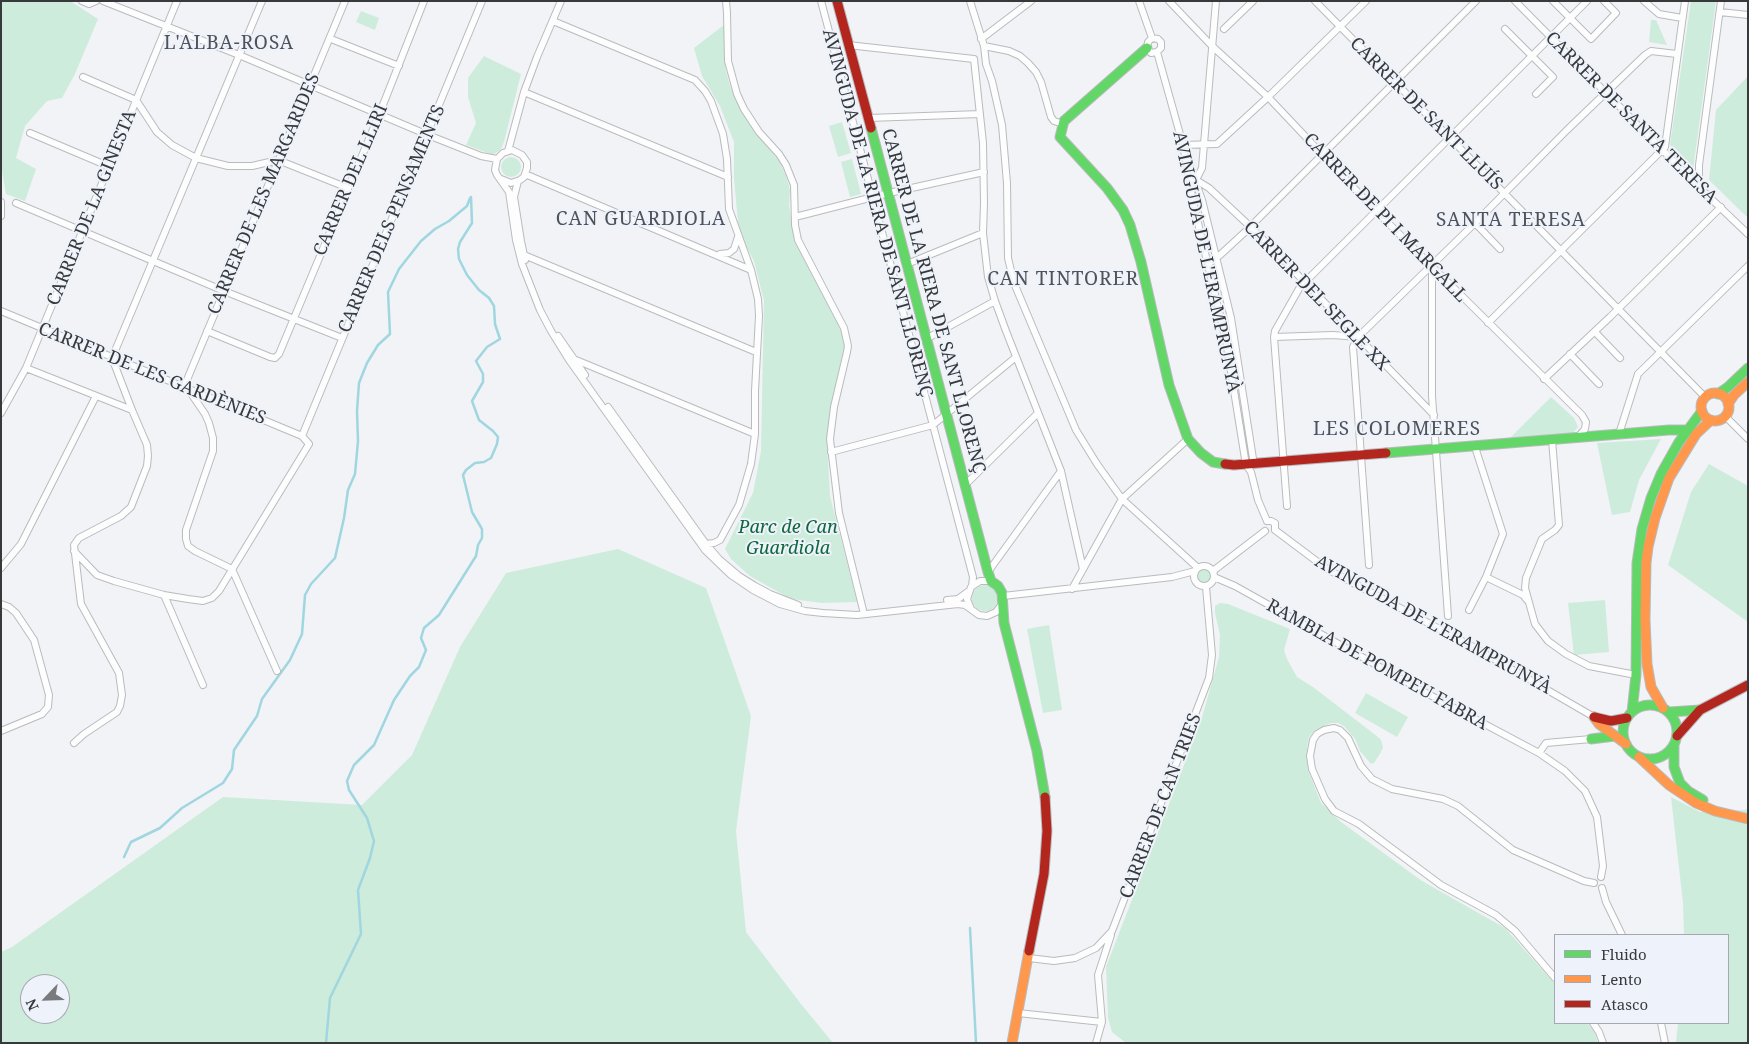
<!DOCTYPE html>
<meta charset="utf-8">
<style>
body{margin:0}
#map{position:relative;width:1749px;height:1044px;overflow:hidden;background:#f1f3f7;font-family:"Noto Serif",serif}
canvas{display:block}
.frame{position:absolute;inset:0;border:2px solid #37393b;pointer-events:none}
.legend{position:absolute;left:1554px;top:934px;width:175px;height:90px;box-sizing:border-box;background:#eef2fa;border:1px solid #a5a8ae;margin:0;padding:6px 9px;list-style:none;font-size:15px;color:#37393b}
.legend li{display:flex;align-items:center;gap:10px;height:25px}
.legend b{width:25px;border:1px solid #a5a8ae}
.north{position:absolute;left:20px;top:974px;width:50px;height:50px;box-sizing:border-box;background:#eef2fa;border:1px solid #a5a8ae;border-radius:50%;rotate:246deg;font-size:14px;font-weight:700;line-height:20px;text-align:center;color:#37393b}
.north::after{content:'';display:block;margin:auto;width:18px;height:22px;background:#787a7d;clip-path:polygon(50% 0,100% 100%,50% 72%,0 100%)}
</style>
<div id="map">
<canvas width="1749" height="1044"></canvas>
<div class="frame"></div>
<ul class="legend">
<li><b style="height:6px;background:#63d668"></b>Fluido</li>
<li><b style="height:6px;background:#ff974d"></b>Lento</li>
<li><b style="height:6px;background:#b3261e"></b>Atasco</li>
</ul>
<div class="north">N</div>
</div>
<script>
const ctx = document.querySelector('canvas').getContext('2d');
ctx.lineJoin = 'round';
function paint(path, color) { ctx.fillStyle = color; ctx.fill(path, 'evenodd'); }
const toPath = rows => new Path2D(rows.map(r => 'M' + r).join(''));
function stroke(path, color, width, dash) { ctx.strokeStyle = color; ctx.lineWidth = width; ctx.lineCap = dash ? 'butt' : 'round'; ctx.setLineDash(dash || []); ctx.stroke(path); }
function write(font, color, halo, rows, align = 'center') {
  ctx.font = font + ' "Noto Serif",serif'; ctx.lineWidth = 4; ctx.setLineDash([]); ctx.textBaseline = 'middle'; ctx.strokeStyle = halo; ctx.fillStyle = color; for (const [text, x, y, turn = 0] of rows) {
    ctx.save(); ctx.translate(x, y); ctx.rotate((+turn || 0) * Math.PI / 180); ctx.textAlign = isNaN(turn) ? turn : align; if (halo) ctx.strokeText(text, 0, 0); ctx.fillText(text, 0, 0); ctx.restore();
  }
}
const green = toPath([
 [1,1,70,1,98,19,75,74,62,98,47,101,25,126,16,158,36,169,25,201,6,194,1,165],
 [1691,1,1716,1,1693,170,1670,145],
 [361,11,379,18,375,30,356,22],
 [1651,20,1656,20,1667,45,1649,42],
 [725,24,724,52,726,71,730,86,748,122,779,161,786,176,790,190,789,205,794,237,807,265,841,326,845,346,830,419,827,440,830,496,857,602,822,603,791,599,750,576,731,559,725,549,753,493,761,451,764,301,754,261,739,233,734,179,734,142,720,106,702,76,694,48],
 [484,56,521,74,504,142,501,149,493,155,466,145,476,123,468,97,468,78],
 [1748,76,1748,218,1709,180,1716,110],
 [842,122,851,153,838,157,829,126],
 '501 167a10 10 0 1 1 20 0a10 10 0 1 1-20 0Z',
 [852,159,861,194,850,197,841,162],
 [1551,397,1574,418,1578,427,1572,434,1510,438],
 [1661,439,1639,480,1630,512,1612,515,1597,443],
 [1709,464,1748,486,1748,622,1668,565,1691,492],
 [618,549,706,588,751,716,736,831,746,932,801,1004,833,1043,1,1043,1,952,12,947,223,797,362,805,412,755,460,647,506,573],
 [30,984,60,984,60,1014,30,1014],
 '1197 576a7 7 0 1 1 14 0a7 7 0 1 1-14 0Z',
 '972 598a13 13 0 1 1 26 0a13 13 0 1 1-26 0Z',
 [1605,600,1609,652,1574,655,1568,603],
 [1220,603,1228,604,1290,629,1284,650,1287,659,1297,677,1313,687,1378,737,1381,740,1383,747,1381,752,1374,763,1371,764,1360,751,1355,739,1344,726,1338,723,1331,723,1315,730,1309,737,1307,746,1308,770,1321,803,1341,822,1422,881,1505,928,1555,984,1555,1023,1587,1023,1594,1031,1598,1043,1126,1043,1112,1032,1108,1018,1106,967,1201,721,1219,657,1220,635,1215,613,1215,606],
 [1049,625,1062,710,1043,713,1027,629],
 [1366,693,1408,717,1397,737,1355,713],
 [1671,797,1700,812,1745,810,1748,808,1748,1043,1676,1043,1678,1023,1728,1023,1728,935,1684,935,1683,903]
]);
const stream = toPath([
 [124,857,131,842,160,828,182,808,223,783,232,769,234,750,257,716,262,699,290,660,302,634,305,595,311,584,335,558,344,518,348,490,355,474,358,441,357,411,359,383,367,363,378,345,390,334,388,292,399,269,421,241,435,229,449,221,467,206,470,198],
 [970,928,976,1043],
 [326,1043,330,998,361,934,358,890,370,858,374,841,367,818,349,790,347,781,354,765,374,745,394,700,410,676,419,667,426,650,421,638,424,628,439,615,476,556,478,545,482,538,482,529,472,512,463,475,466,470,475,463,484,462,491,458,497,444,498,437,493,431,479,420,472,401,483,382,483,374,476,361,487,347,500,339,495,324,494,306,489,298,479,290,467,275,459,259,458,249,460,242,472,223,471,197]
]);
const street = toPath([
 [82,1,89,4,96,1],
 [103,1,239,55,428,135,481,156,497,159],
 [726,1,727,13,728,61,737,94,744,109,759,132,779,154,786,165,794,185,795,225,798,240,844,328,848,346,847,352,834,407,830,439,839,513,863,610],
 [821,1,953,501,973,577,972,586],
 [970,1,984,46,986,64,992,81,1002,125,1007,183,1008,258,1014,283,1076,430,1097,464,1122,499,1198,568],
 [1139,1,1152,38],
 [1169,1,1212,46,1268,97,1371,206,1582,415,1586,422,1585,429,1577,438],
 [1315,1,1705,397],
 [1515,1,1703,191,1748,234],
 [1553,1,1591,39,1616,13,1604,1],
 [1644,1,1659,14,1682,18],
 [1720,12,1748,15],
 [553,21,695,80,705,91,711,101,723,134,727,159,729,209,751,270,758,299,759,316,755,391,755,434,751,464,739,505,720,540,714,543,706,544],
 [1224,29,1253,1],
 [1505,29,1553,77,1536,94],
 [1152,38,1148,42,1147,48,1151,53,1157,52],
 [1152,38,1158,39,1161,42,1161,48,1157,52],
 [331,39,399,66],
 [981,39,1031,1],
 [848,45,974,59],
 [984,46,1009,51,1020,56,1028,63,1036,72,1041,82,1051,117,1054,121,1060,123,1064,121],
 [1157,52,1183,145,1193,202,1226,341,1246,465,1251,472,1258,500,1267,521],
 [974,59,983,143,984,203,983,233,988,277,995,301,1006,331,1061,471,1083,569],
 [83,77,136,100,157,132,172,145,196,158,228,166,252,166,278,160,348,188],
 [524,92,728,177],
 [869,118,980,114],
 [30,133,108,166],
 [1183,145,1217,144,1268,97,1366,1],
 [508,151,524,92,537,57,561,1],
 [1188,160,1202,200,1231,318,1254,465],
 [525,174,751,270],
 [501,179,511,183,520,180,524,177,527,168,527,162,522,155,512,150,503,153,497,159,495,170,497,175,509,192,516,240,522,264,540,310,551,331,569,360,705,550,731,575,753,590,780,604,805,611,823,613,857,615,958,604,965,605,979,615,987,616,996,612,1002,604],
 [1196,180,1209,188,1255,231,1434,415],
 [1196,180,1202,168,1216,1],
 [518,181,514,197,521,241,525,260],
 [1699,186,1699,165,1721,1],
 [1,202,1,216],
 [16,203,224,291,342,338],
 [795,217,889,193,984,172],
 [1475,223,1500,249],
 [720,254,729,253,734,249,738,237],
 [524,255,756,352],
 [907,264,983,233],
 [1208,264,1220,255,1245,232,1476,1],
 [1432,266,1432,396,1448,616],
 [1,311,302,436,309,444,219,591,212,598,203,601,188,599,164,595,114,581,97,575,74,551],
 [1488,323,1665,147,1685,1],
 [207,331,270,357,275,358,279,354,379,115,424,1],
 [1595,332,1620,358],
 [558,336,585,375],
 [1274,337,1333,335,1358,337],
 [926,339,995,301],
 [1570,354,1599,384],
 [112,358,262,1],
 [576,360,755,434],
 [26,368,132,410],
 [1544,379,1610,317,1721,207],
 [184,387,345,1],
 [188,389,205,414,209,423,213,438,213,451,186,530,186,539,188,546,195,551,232,569],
 [608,407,706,544,719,559,739,576,755,586,770,594,798,605],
 [1,413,26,368,177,1],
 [1726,417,1748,439],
 [1619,434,1638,374,1748,266],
 [302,436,482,1],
 [1552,440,1559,525,1555,530,1542,539,1526,578,1525,588,1535,624,1548,641,1566,654,1589,666,1636,675],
 [831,452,933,425,1016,357],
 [965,485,1038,413],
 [1287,506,1274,337,1275,331,1300,287,1587,1],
 [1267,521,1271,521,1275,523,1275,530],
 [1275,530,1327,569,1475,648,1594,717],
 [1369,565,1353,347,1358,337,1475,223,1567,130,1645,55,1651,51,1677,54],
 '1194 576a10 10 0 1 1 20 0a10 10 0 1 1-20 0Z',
 [1,568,21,544,96,396],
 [232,569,277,671],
 [1213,571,1265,531],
 [988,572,1061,471],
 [1214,577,1235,586,1430,695,1539,753,1565,771,1585,791,1597,817,1603,866,1601,877],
 [1486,577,1523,595,1527,600],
 [1072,589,1122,499,1188,439],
 [164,595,203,685],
 [1003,596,1172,577,1195,571],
 [947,600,958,599,969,591],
 [1,604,9,607,16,613,34,640,49,695,48,707,42,714,1,731],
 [971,609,967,599,971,587,980,581,991,581],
 [1469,610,1486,577,1503,534,1475,447],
 [74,743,84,734,117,712,120,706,122,695,119,673,81,604,74,545,79,538,121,516,131,507,147,466,148,456,147,445,132,410,112,358],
 [1539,753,1546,743,1591,739],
 [1602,888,1606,902,1622,935],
 [1029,958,1054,961,1075,958,1096,948,1112,931,1209,678,1212,655,1206,587],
 [1555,978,1515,931,1496,915,1441,885,1359,824,1334,811,1325,799,1312,769,1310,756,1313,740,1317,734,1324,730,1334,728,1340,730,1348,738,1361,766,1372,779,1392,789,1443,799,1458,806,1513,850,1584,881,1594,883],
 [1018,1013,1102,1022],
 [1593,1023,1599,1032,1603,1043],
 [1661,1023,1665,1043],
 [1096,1043,1102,1022,1098,975,1111,935]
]);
const fast = toPath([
 [1147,48,1064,121,1060,137,1107,188,1123,210,1130,225,1141,262,1169,385,1188,439,1201,453,1213,462,1225,464],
 [871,128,988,572,991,581,998,586,1002,593,1004,623,1037,751,1045,797],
 [1718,394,1728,387,1748,368],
 [1386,453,1669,430,1687,430],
 '1623 732a27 27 0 1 1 54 0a27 27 0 1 1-54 0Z',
 [1632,712,1636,675,1637,563,1642,529,1651,498,1661,474,1679,442,1702,411],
 [1669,712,1700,710],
 [1591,739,1615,736],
 [1674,746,1674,767,1680,783,1688,791,1703,800]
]);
const slow = toPath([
 '1701 407a14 14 0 1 1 28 0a14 14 0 1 1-28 0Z',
 [1728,404,1734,395,1748,382],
 [1663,708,1651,687,1647,664,1645,620,1646,563,1648,547,1655,518,1669,478,1696,434,1711,420],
 [1594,717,1599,724,1626,744],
 [1639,757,1669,785,1696,803,1715,811,1748,819],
 [1012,1043,1029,951]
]);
const jam = toPath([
 [837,1,871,128],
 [1225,464,1234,465,1386,453],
 [1594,717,1611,721,1627,718],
 [1677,736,1700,710,1748,685],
 [1029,951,1044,874,1047,831,1045,797]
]);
const streetNames = [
 ["CARRER DE SANT LLUÍS",1426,114,45],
 ["CARRER DE SANTA TERESA",1631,118,45],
 ["CARRER DEL LLIRI",351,180,-67],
 ["CARRER DE LES MARGARIDES",264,194,-67],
 ["CARRER DE LA GINESTA",92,208,-68],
 ["AVINGUDA DE LA RIERA DE SANT LLORENÇ",877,213,75],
 ["CARRER DE PI I MARGALL",1385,218,46],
 ["CARRER DELS PENSAMENTS",392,219,-67],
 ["AVINGUDA DE L'ERAMPRUNYÀ",1206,262,78],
 ["CARRER DEL SEGLE XX",1316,296,46],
 ["CARRER DE LA RIERA DE SANT LLORENÇ",933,301,75],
 ["CARRER DE LES GARDÈNIES",152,374,22],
 ["AVINGUDA DE L'ERAMPRUNYÀ",1433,625,29],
 ["RAMBLA DE POMPEU FABRA",1377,665,29],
 ["CARRER DE CAN TRIES",1161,806,-69]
];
const parkNames = [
 ["Parc de Can",788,528],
 ["Guardiola",788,549]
];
const neighbourhoodNames = [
 ["L'ALBA-ROSA",229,44],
 ["CAN GUARDIOLA",641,220],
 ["SANTA TERESA",1511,221],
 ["CAN TINTORER",1063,280],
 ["LES COLOMERES",1397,430]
];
paint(green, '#ceecdb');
stroke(stream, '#a0d6df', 2.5);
stroke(street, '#b9bbbe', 8);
stroke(fast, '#b9bbbe', 11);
stroke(slow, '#b9bbbe', 11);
stroke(jam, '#b9bbbe', 11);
stroke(street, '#fdfdfe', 6);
stroke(fast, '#63d668', 9);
stroke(slow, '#ff974d', 9);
stroke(jam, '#b3261e', 9);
write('18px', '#37393b', '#eef2fa', streetNames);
write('italic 18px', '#0e683c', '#eef2fa', parkNames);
ctx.letterSpacing = '1px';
write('19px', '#4f5258', '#eef2fa', neighbourhoodNames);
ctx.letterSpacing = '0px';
</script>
